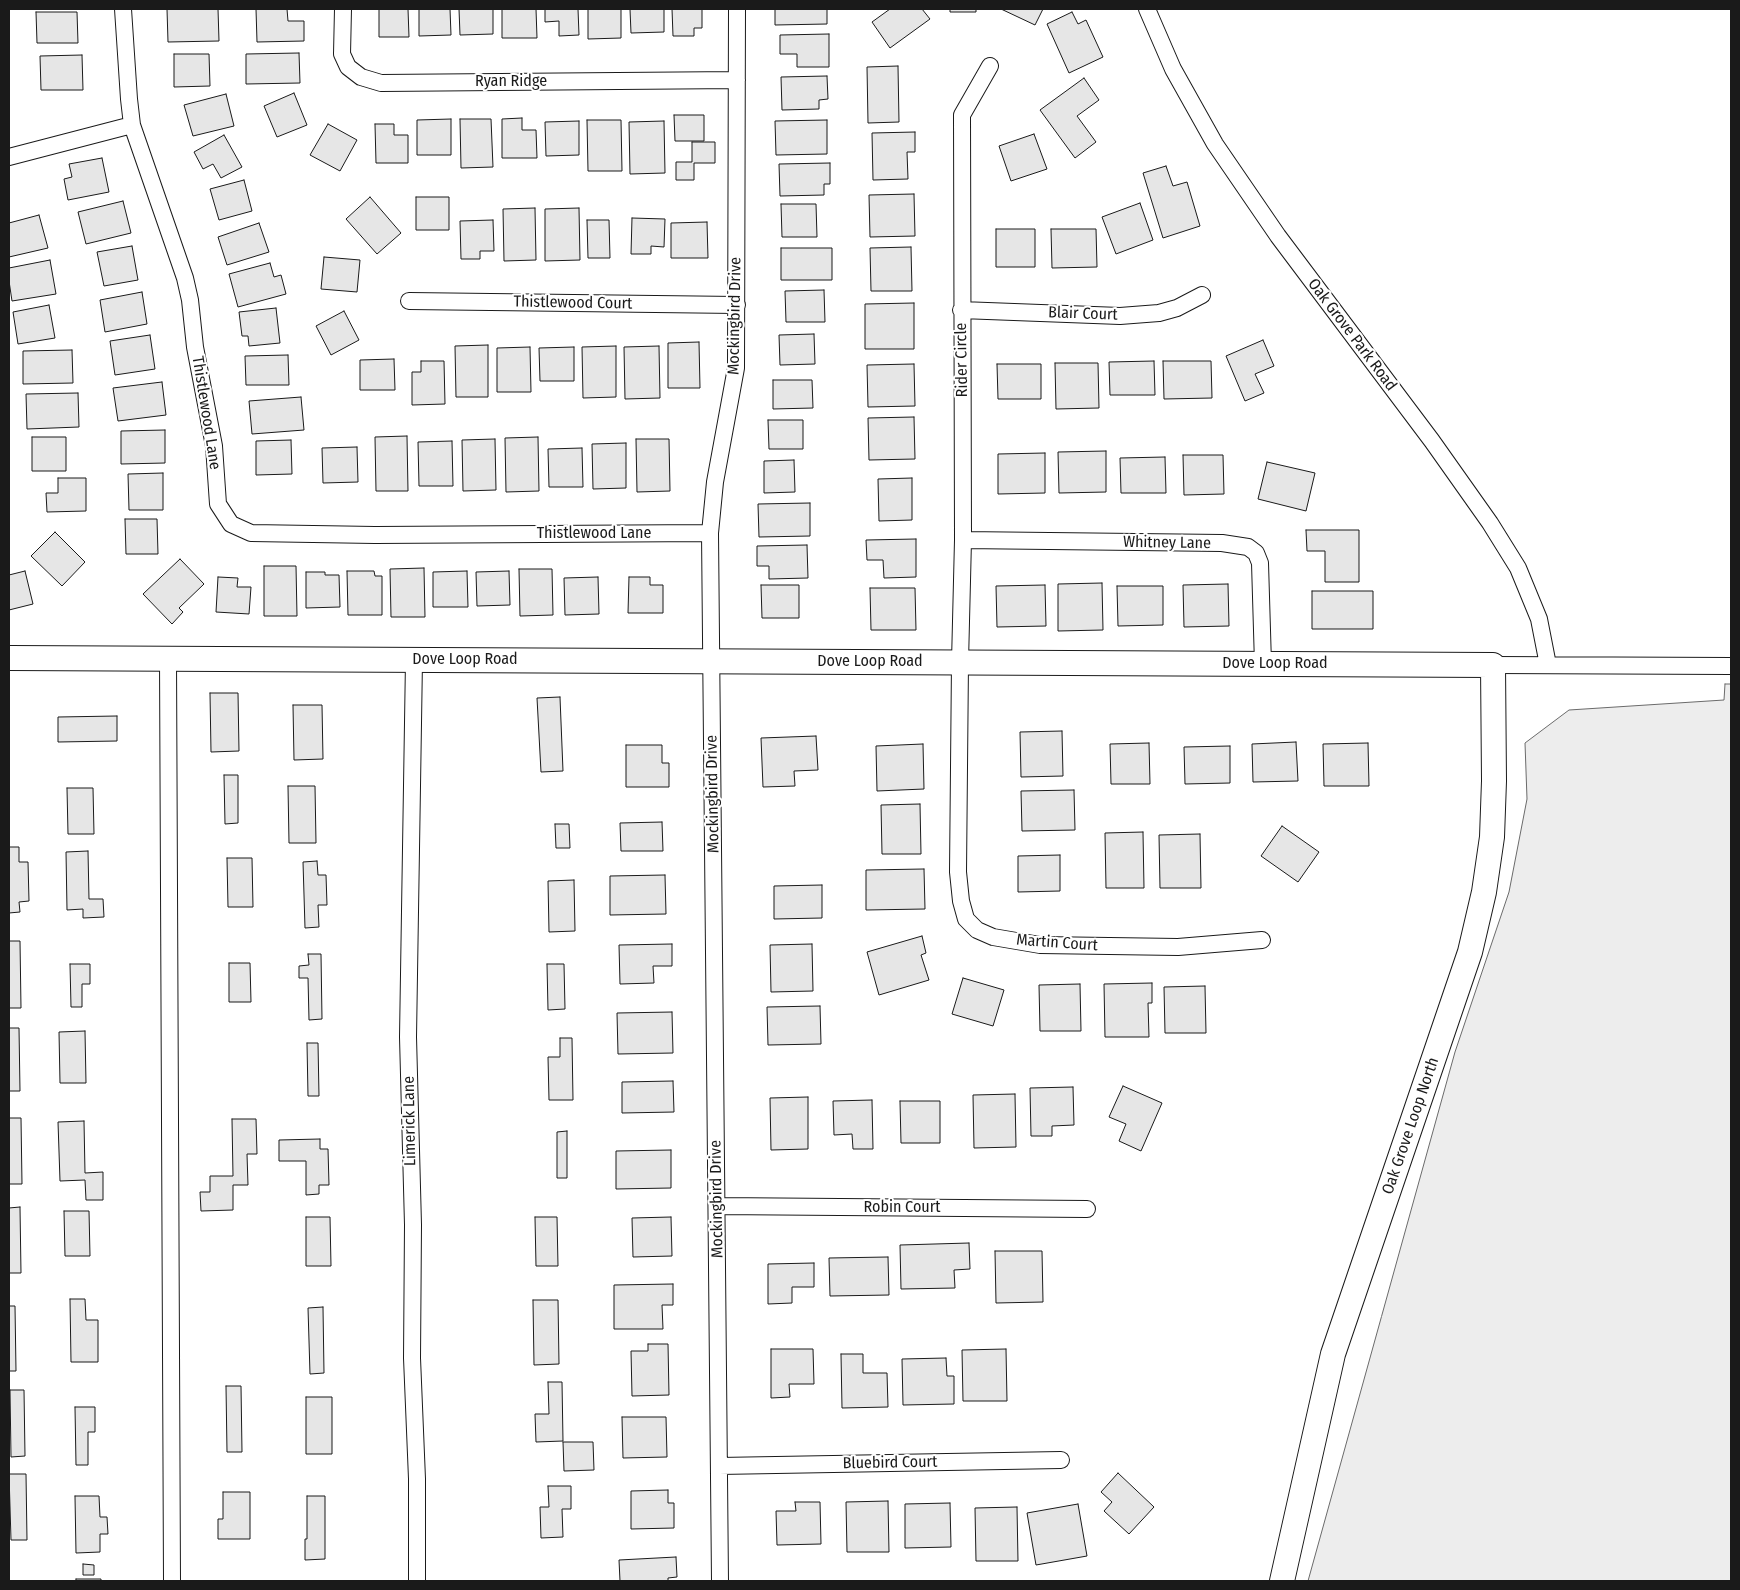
<!DOCTYPE html>
<style>
body{margin:0}
#map{position:relative;width:1740px;height:1590px;overflow:hidden;background:#fff;font-family:"Fira Sans Condensed",sans-serif}
canvas{display:block}
.frame{position:absolute;inset:0;border:10px solid #1a1a1a;pointer-events:none}
</style>
<div id="map">
<canvas width="1740" height="1590"></canvas>
<div class="frame"></div>
</div>
<script>
const ctx = document.querySelector('canvas').getContext('2d');
ctx.lineJoin = 'round';
function paint(path, color) { ctx.fillStyle = color; ctx.fill(path, 'evenodd'); }
const toPath = rows => new Path2D(rows.map(r => 'M' + r).join(''));
function stroke(path, color, width, dash) { ctx.strokeStyle = color; ctx.lineWidth = width; ctx.lineCap = dash ? 'butt' : 'round'; ctx.setLineDash(dash || []); ctx.stroke(path); }
function write(font, color, halo, rows, align = 'center') {
  ctx.font = font + ' "Fira Sans Condensed",sans-serif'; ctx.lineWidth = 4; ctx.setLineDash([]); ctx.textBaseline = 'middle'; ctx.strokeStyle = halo; ctx.fillStyle = color; for (const [text, x, y, turn = 0] of rows) {
    ctx.save(); ctx.translate(x, y); ctx.rotate((+turn || 0) * Math.PI / 180); ctx.textAlign = isNaN(turn) ? turn : align; if (halo) ctx.strokeText(text, 0, 0); ctx.fillText(text, 0, 0); ctx.restore();
  }
}
const green = toPath([
 [1725,684,1731,684,1731,1581,1308,1581,1455,1052,1509,892,1527,799,1525,743,1569,710,1724,700,1725,684]
]);
const building = toPath([
 [167,9,218,9,219,41,168,42,167,9],
 [256,9,287,9,288,21,304,21,304,41,257,42,256,9],
 [379,9,408,9,409,37,379,37,379,9],
 [419,9,450,9,451,35,419,36,419,9],
 [459,9,493,9,493,34,460,35,459,9],
 [502,9,536,9,537,38,502,38,502,9],
 [545,9,578,9,579,35,559,36,559,21,545,22,545,9],
 [588,9,621,9,621,38,588,39,588,9],
 [630,9,664,9,664,32,631,33,630,9],
 [672,9,702,9,702,28,694,28,694,36,673,36,672,9],
 [775,9,827,9,827,24,775,25,775,9],
 [890,9,922,9,930,19,890,48,872,22,890,9],
 [950,9,976,9,976,12,950,12,950,9],
 [1001,9,1043,9,1035,25,1001,9],
 [36,12,77,12,78,43,37,43,36,12],
 [1072,12,1078,24,1086,20,1103,57,1069,73,1047,24,1072,12],
 [829,34,829,67,797,67,797,54,780,54,780,35,829,34],
 [299,53,300,83,246,84,246,54,299,53],
 [174,54,209,54,210,86,174,87,174,54],
 [82,55,83,90,41,90,40,56,82,55],
 [898,66,899,122,868,123,867,67,898,66],
 [827,76,828,99,819,100,819,109,782,110,781,77,827,76],
 [1084,78,1099,100,1077,116,1096,142,1075,158,1040,110,1084,78],
 [294,93,307,125,277,137,264,106,294,93],
 [226,94,234,126,193,136,184,105,226,94],
 [674,115,704,115,704,141,675,141,674,115],
 [522,118,522,130,536,130,537,158,502,158,502,119,522,118],
 [451,119,451,155,417,155,417,120,451,119],
 [460,119,491,119,493,167,461,168,460,119],
 [587,120,621,120,622,171,588,171,587,120],
 [827,120,827,154,776,155,775,121,827,120],
 [579,121,579,155,546,156,545,122,579,121],
 [664,121,665,173,630,174,629,122,664,121],
 [328,124,357,140,340,171,310,155,328,124],
 [375,124,394,124,394,135,408,135,408,163,376,163,375,124],
 [915,132,915,152,907,152,908,179,873,180,872,133,915,132],
 [1034,134,1047,169,1011,181,999,146,1034,134],
 [224,135,242,167,221,178,213,164,203,169,194,152,224,135],
 [692,142,715,142,715,163,694,163,694,180,676,180,676,162,692,162,692,142],
 [102,158,109,192,68,200,64,179,72,177,69,164,102,158],
 [830,163,830,184,824,184,824,195,780,196,779,164,830,163],
 [1166,166,1173,186,1187,182,1200,226,1163,238,1143,173,1166,166],
 [244,180,252,211,219,220,210,189,244,180],
 [914,194,915,236,870,237,869,195,914,194],
 [370,197,401,233,377,254,346,219,370,197],
 [416,197,449,197,449,230,416,230,416,197],
 [123,201,131,233,86,244,78,212,123,201],
 [1140,203,1153,240,1116,254,1102,217,1140,203],
 [781,204,816,204,817,237,782,237,781,204],
 [535,208,536,260,504,261,503,209,535,208],
 [579,208,580,260,545,261,545,209,579,208],
 [39,215,48,248,9,257,9,223,39,215],
 [632,218,665,219,664,247,651,246,651,254,631,254,632,218],
 [493,220,494,251,480,251,480,259,461,259,460,221,493,220],
 [587,220,609,220,610,258,588,258,587,220],
 [707,222,708,258,671,258,671,223,707,222],
 [259,223,269,252,227,265,218,237,259,223],
 [996,229,1035,229,1035,267,996,267,996,229],
 [1051,229,1096,229,1097,267,1052,268,1051,229],
 [132,246,138,280,104,286,97,252,132,246],
 [911,247,912,291,871,291,870,248,911,247],
 [781,248,832,248,832,280,781,280,781,248],
 [324,257,360,260,357,292,321,289,324,257],
 [50,260,56,294,12,301,9,281,9,268,50,260],
 [270,263,274,277,281,275,286,294,238,307,229,274,270,263],
 [824,290,825,322,786,322,785,291,824,290],
 [142,292,147,324,105,332,100,300,142,292],
 [914,303,914,349,865,349,865,304,914,303],
 [49,305,55,338,18,344,13,312,49,305],
 [276,308,280,343,249,346,248,336,242,336,239,312,276,308],
 [344,311,359,340,331,355,316,326,344,311],
 [814,334,815,364,780,365,779,335,814,334],
 [150,335,155,369,115,375,110,341,150,335],
 [1263,340,1274,366,1255,374,1264,393,1245,401,1226,356,1263,340],
 [699,342,700,388,668,388,668,343,699,342],
 [488,345,488,397,456,397,455,346,488,345],
 [616,346,616,397,583,398,582,347,616,346],
 [659,346,660,398,625,399,624,347,659,346],
 [530,347,531,392,497,392,497,348,530,347],
 [574,347,574,381,540,381,539,348,574,347],
 [72,350,73,383,23,384,23,351,72,350],
 [288,355,289,385,246,385,245,356,288,355],
 [394,359,395,390,360,390,360,360,394,359],
 [421,361,444,361,445,404,412,405,412,372,421,372,421,361],
 [1154,361,1155,395,1110,395,1109,362,1154,361],
 [1163,361,1211,361,1212,398,1164,399,1163,361],
 [1055,363,1098,363,1099,408,1056,409,1055,363],
 [914,364,915,406,868,407,867,365,914,364],
 [997,364,1041,364,1041,399,998,399,997,364],
 [773,380,812,380,813,408,773,409,773,380],
 [162,382,166,415,118,421,113,388,162,382],
 [78,393,79,427,27,429,26,394,78,393],
 [301,397,304,430,252,434,249,401,301,397],
 [914,417,915,459,869,460,868,418,914,417],
 [768,420,803,420,803,449,769,449,768,420],
 [165,430,165,463,121,464,121,431,165,430],
 [407,436,408,491,376,491,375,437,407,436],
 [32,437,66,437,66,471,32,471,32,437],
 [538,437,539,491,506,492,505,438,538,437],
 [495,439,496,490,463,491,462,440,495,439],
 [636,439,669,439,670,491,637,492,636,439],
 [291,440,292,474,256,475,256,441,291,440],
 [452,441,453,486,419,486,418,442,452,441],
 [626,443,626,488,593,489,592,444,626,443],
 [357,447,358,482,323,483,322,448,357,447],
 [582,448,583,487,549,487,548,449,582,448],
 [1106,451,1106,492,1059,493,1058,452,1106,451],
 [1045,453,1045,493,998,494,998,454,1045,453],
 [1183,455,1223,455,1224,494,1184,495,1183,455],
 [1165,457,1166,493,1121,493,1120,458,1165,457],
 [794,460,795,492,764,493,764,461,794,460],
 [1267,462,1315,473,1306,511,1258,499,1267,462],
 [163,473,163,510,129,510,128,474,163,473],
 [58,478,86,478,86,511,47,512,46,493,58,493,58,478],
 [912,478,912,520,879,521,878,479,912,478],
 [810,503,810,536,759,537,758,504,810,503],
 [125,519,157,519,158,554,126,554,125,519],
 [1306,530,1359,530,1359,582,1325,582,1325,551,1307,551,1306,530],
 [55,532,85,562,62,586,31,556,55,532],
 [916,539,916,577,884,578,883,560,867,560,866,540,916,539],
 [807,545,808,578,769,579,769,566,757,566,757,546,807,545],
 [180,559,204,584,179,608,183,612,172,624,143,594,180,559],
 [264,566,296,566,297,616,264,616,264,566],
 [424,568,425,617,391,617,390,569,424,568],
 [519,569,552,569,553,615,520,616,519,569],
 [25,571,33,604,9,610,9,575,25,571],
 [347,571,374,571,375,576,382,576,382,615,348,615,347,571],
 [467,571,468,607,433,607,433,572,467,571],
 [509,571,510,605,477,606,476,572,509,571],
 [306,572,325,572,325,575,339,575,340,607,306,608,306,572],
 [218,577,238,578,237,587,251,587,249,614,216,612,218,577],
 [598,577,599,614,565,615,564,578,598,577],
 [629,577,650,577,650,585,663,585,663,613,628,613,629,577],
 [1102,583,1103,630,1058,631,1058,584,1102,583],
 [1228,584,1229,626,1184,627,1183,585,1228,584],
 [761,585,799,585,799,618,762,618,761,585],
 [1045,585,1046,626,997,627,996,586,1045,585],
 [1117,586,1163,586,1163,625,1118,626,1117,586],
 [870,588,915,588,916,630,871,630,870,588],
 [1312,591,1373,591,1373,629,1312,629,1312,591],
 [210,693,238,693,239,751,211,752,210,693],
 [560,697,563,771,541,772,537,698,560,697],
 [293,705,322,705,323,759,294,760,293,705],
 [117,716,117,741,58,742,58,717,117,716],
 [1062,731,1063,776,1021,777,1020,732,1062,731],
 [816,736,818,770,794,771,795,786,763,787,761,738,816,736],
 [1296,742,1298,781,1253,782,1252,744,1296,742],
 [1149,743,1150,784,1111,784,1110,744,1149,743],
 [1368,743,1369,786,1324,786,1323,744,1368,743],
 [923,744,924,789,877,791,876,746,923,744],
 [626,745,662,745,662,763,669,763,669,787,626,787,626,745],
 [1230,746,1230,783,1185,784,1184,747,1230,746],
 [224,775,238,775,238,823,225,824,224,775],
 [288,786,315,786,316,843,289,843,288,786],
 [67,788,93,788,94,834,68,834,67,788],
 [1074,790,1075,830,1022,831,1021,791,1074,790],
 [920,804,921,854,882,854,881,805,920,804],
 [662,822,663,851,621,851,620,823,662,822],
 [555,824,569,824,570,848,556,848,555,824],
 [1282,826,1319,852,1298,882,1261,856,1282,826],
 [1143,832,1144,888,1106,888,1105,833,1143,832],
 [1200,834,1201,888,1160,888,1159,835,1200,834],
 [9,847,19,847,19,862,28,862,29,901,19,902,20,912,9,913,9,847],
 [88,851,89,899,103,899,104,917,83,918,83,909,67,910,66,852,88,851],
 [1060,855,1060,891,1018,892,1018,856,1060,855],
 [227,858,252,858,253,907,228,907,227,858],
 [317,861,318,875,326,875,327,905,318,905,319,927,305,928,303,862,317,861],
 [924,869,925,909,866,910,866,870,924,869],
 [665,875,666,914,610,915,610,876,665,875],
 [574,880,575,931,549,932,548,881,574,880],
 [822,885,822,918,774,919,774,886,822,885],
 [922,936,926,953,921,955,929,980,879,995,867,952,922,936],
 [9,941,20,941,21,1008,9,1008,9,941],
 [672,944,672,966,653,966,654,983,620,984,619,945,672,944],
 [812,944,813,991,771,992,770,945,812,944],
 [308,954,321,954,322,1019,309,1020,308,978,299,978,299,966,309,965,308,954],
 [229,963,250,963,251,1002,229,1002,229,963],
 [70,964,90,964,90,984,82,984,82,1007,71,1007,70,964],
 [547,964,564,964,565,1009,548,1010,547,964],
 [963,978,1004,990,993,1026,952,1014,963,978],
 [1152,983,1152,1003,1148,1003,1149,1037,1105,1037,1104,984,1152,983],
 [1080,984,1081,1031,1040,1031,1039,985,1080,984],
 [1205,986,1206,1033,1165,1033,1164,987,1205,986],
 [820,1006,821,1044,768,1045,767,1007,820,1006],
 [672,1012,673,1053,618,1054,617,1013,672,1012],
 [9,1028,19,1028,20,1091,9,1091,9,1028],
 [85,1031,86,1083,60,1083,59,1032,85,1031],
 [560,1038,572,1038,573,1100,549,1100,548,1057,560,1057,560,1038],
 [307,1043,318,1043,319,1096,308,1096,307,1043],
 [673,1081,674,1112,622,1113,622,1082,673,1081],
 [1123,1086,1162,1103,1141,1151,1119,1141,1126,1124,1109,1117,1123,1086],
 [1073,1087,1074,1125,1052,1126,1052,1136,1031,1136,1030,1088,1073,1087],
 [1015,1094,1016,1147,974,1148,973,1095,1015,1094],
 [808,1097,808,1149,771,1150,770,1098,808,1097],
 [872,1100,873,1149,853,1149,852,1134,834,1135,833,1101,872,1100],
 [900,1101,940,1101,940,1143,901,1143,900,1101],
 [9,1118,21,1118,22,1184,9,1184,9,1118],
 [232,1119,256,1119,257,1154,247,1154,248,1185,233,1185,233,1210,201,1211,200,1192,210,1192,210,1176,233,1176,232,1119],
 [84,1121,85,1173,103,1172,103,1200,86,1200,85,1180,60,1181,58,1122,84,1121],
 [567,1131,567,1178,557,1178,557,1132,567,1131],
 [320,1139,320,1149,328,1149,329,1185,319,1185,319,1194,306,1195,306,1161,279,1161,279,1140,320,1139],
 [671,1150,671,1188,616,1189,616,1151,671,1150],
 [20,1207,21,1273,9,1273,9,1208,20,1207],
 [64,1211,89,1211,90,1256,65,1256,64,1211],
 [306,1217,330,1217,331,1266,306,1266,306,1217],
 [535,1217,557,1217,558,1266,536,1266,535,1217],
 [671,1217,672,1256,633,1257,632,1218,671,1217],
 [969,1243,970,1269,954,1270,955,1288,901,1289,900,1245,969,1243],
 [995,1251,1042,1251,1043,1302,996,1303,995,1251],
 [888,1257,889,1295,830,1296,829,1258,888,1257],
 [814,1263,814,1287,792,1287,792,1303,768,1304,768,1264,814,1263],
 [673,1284,673,1305,662,1305,663,1329,614,1329,614,1285,673,1284],
 [70,1299,85,1299,86,1320,98,1320,98,1362,71,1362,70,1299],
 [533,1300,558,1300,559,1364,534,1365,533,1300],
 [9,1306,15,1306,16,1371,9,1371,9,1306],
 [323,1307,324,1373,310,1374,308,1308,323,1307],
 [648,1344,668,1344,669,1395,632,1396,631,1351,648,1351,648,1344],
 [771,1349,813,1349,814,1384,789,1384,790,1397,771,1398,771,1349],
 [1006,1349,1007,1401,963,1401,962,1350,1006,1349],
 [841,1354,863,1354,863,1373,887,1373,888,1407,842,1408,841,1354],
 [946,1358,947,1376,954,1376,954,1404,903,1405,902,1359,946,1358],
 [548,1382,562,1382,563,1441,536,1442,535,1414,549,1414,548,1382],
 [226,1386,241,1386,242,1452,227,1452,226,1386],
 [10,1390,24,1390,25,1456,11,1457,10,1390],
 [306,1397,332,1397,332,1454,306,1454,306,1397],
 [75,1407,95,1407,95,1432,88,1432,88,1465,76,1465,75,1407],
 [622,1417,666,1417,667,1457,623,1458,622,1417],
 [563,1442,593,1442,594,1470,564,1471,563,1442],
 [1118,1473,1154,1507,1129,1534,1104,1511,1112,1502,1101,1492,1118,1473],
 [9,1474,26,1474,27,1540,11,1540,9,1474],
 [548,1486,571,1486,571,1509,562,1509,563,1537,541,1538,540,1507,549,1507,548,1486],
 [668,1490,668,1503,674,1503,674,1528,631,1529,631,1491,668,1490],
 [223,1492,250,1492,250,1539,218,1539,218,1519,223,1519,223,1492],
 [75,1496,99,1496,100,1517,107,1517,108,1534,100,1534,100,1552,76,1553,75,1496],
 [307,1496,325,1496,325,1559,305,1560,305,1539,307,1539,307,1496],
 [888,1501,889,1552,847,1552,846,1502,888,1501],
 [795,1502,820,1502,821,1544,777,1545,776,1511,796,1511,795,1502],
 [950,1503,951,1547,905,1548,905,1504,950,1503],
 [1078,1504,1087,1556,1036,1565,1027,1513,1078,1504],
 [1017,1507,1018,1561,976,1561,975,1508,1017,1507],
 [676,1557,677,1577,668,1578,668,1581,620,1581,619,1560,676,1557],
 [83,1564,94,1565,94,1575,83,1575,83,1564],
 [76,1579,101,1579,101,1581,76,1581,76,1579]
]);
const street = toPath([
 [123,9,129,99,132,125,185,278,190,300,195,347,214,446,218,504,231,524,251,533,375,535,710,533],
 [343,9,342,54,348,67,361,77,381,83,737,80],
 [1147,9,1173,69,1215,144,1278,236,1432,441,1490,523,1518,568,1539,619,1548,665],
 [990,66,962,115,963,540,960,662,958,872,961,901,966,919,977,930,993,937,1040,945,1178,947,1262,940],
 [9,157,132,125],
 [409,301,737,305],
 [961,310,1120,316,1159,313,1177,308,1202,295],
 [963,540,1222,543,1248,547,1256,553,1260,563,1263,664],
 [168,659,172,1581],
 [414,660,408,1037,413,1225,412,1358,417,1479,417,1581],
 [1493,665,1731,666],
 [717,1206,1087,1209],
 [719,1466,1061,1460],
 [720,1581,710,533,715,482,736,368,737,9]
]);
const secondary = toPath([
 [9,658,1493,665,1494,781,1492,837,1484,892,1470,952,1333,1354,1282,1581]
]);
const streetNames = [
 ["Ryan Ridge",511,82],
 ["Thistlewood Court",573,303,1],
 ["Blair Court",1083,314,2],
 ["Mockingbird Drive",735,316,-89],
 ["Oak Grove Park Road",1352,335,53],
 ["Rider Circle",962,360,-91],
 ["Thistlewood Lane",206,413,81],
 ["Thistlewood Lane",594,534],
 ["Whitney Lane",1167,543,1],
 ["Dove Loop Road",465,660],
 ["Dove Loop Road",870,662],
 ["Dove Loop Road",1275,664],
 ["Mockingbird Drive",713,794,-91],
 ["Martin Court",1057,943,4],
 ["Limerick Lane",410,1121,-91],
 ["Oak Grove Loop North",1411,1126,-71],
 ["Mockingbird Drive",717,1199,-91],
 ["Robin Court",902,1208],
 ["Bluebird Court",890,1463,-1]
];
paint(green, '#ededed');
stroke(green, '#6a6a6a', 1);
paint(building, '#e6e6e6');
stroke(building, '#1a1a1a', 1);
stroke(street, '#1a1a1a', 18);
stroke(secondary, '#1a1a1a', 26);
stroke(street, '#fff', 16);
stroke(secondary, '#fff', 24);
write('16px', '#1a1a1a', '#fff', streetNames);
</script>
